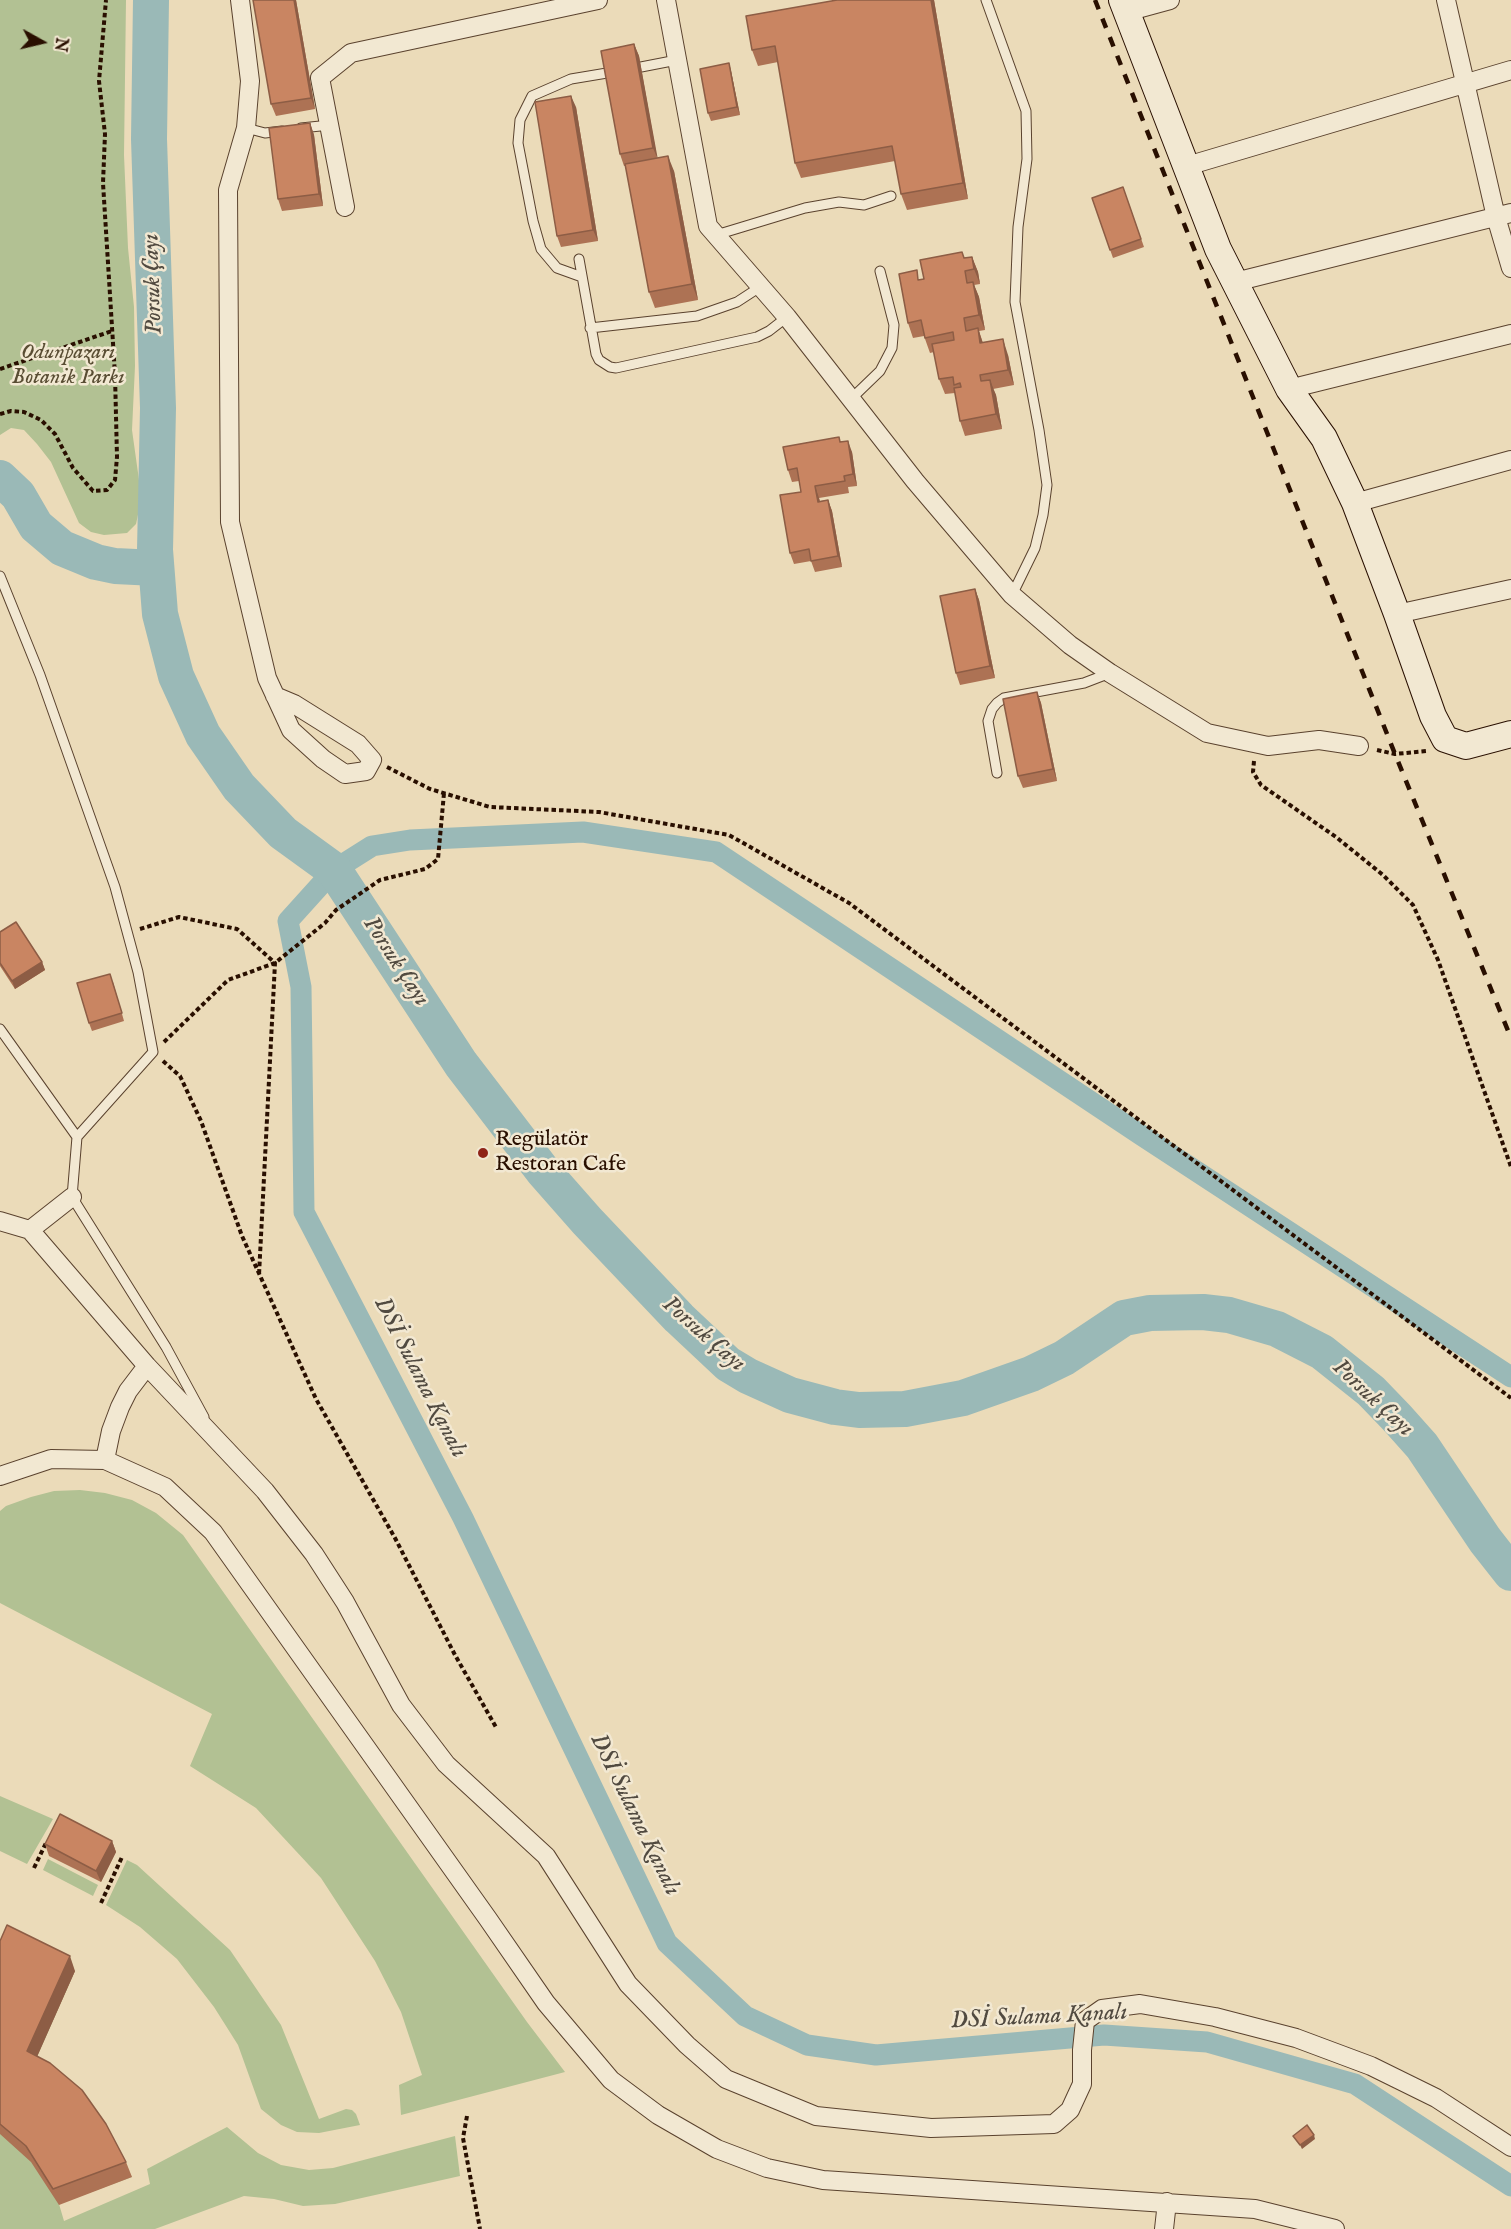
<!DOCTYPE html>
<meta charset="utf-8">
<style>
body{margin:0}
#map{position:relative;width:1511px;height:2229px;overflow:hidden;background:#ebdbb9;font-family:"IM FELL English",serif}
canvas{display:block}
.north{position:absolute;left:12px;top:12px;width:60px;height:60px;-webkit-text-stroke:4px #f2e8d2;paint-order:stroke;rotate:98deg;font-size:16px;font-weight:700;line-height:24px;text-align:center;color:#290f00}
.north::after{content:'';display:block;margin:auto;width:21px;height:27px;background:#290f00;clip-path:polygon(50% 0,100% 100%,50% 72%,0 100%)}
</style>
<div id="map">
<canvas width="1511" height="2229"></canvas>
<div class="north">N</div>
</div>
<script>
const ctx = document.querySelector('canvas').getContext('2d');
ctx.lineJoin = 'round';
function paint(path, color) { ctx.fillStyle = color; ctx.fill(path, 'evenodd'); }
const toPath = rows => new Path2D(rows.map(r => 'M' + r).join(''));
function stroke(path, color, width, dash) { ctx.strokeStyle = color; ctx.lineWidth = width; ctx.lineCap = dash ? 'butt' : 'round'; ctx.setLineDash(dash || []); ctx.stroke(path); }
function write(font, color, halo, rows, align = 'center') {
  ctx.font = font + ' "IM FELL English",serif'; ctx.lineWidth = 5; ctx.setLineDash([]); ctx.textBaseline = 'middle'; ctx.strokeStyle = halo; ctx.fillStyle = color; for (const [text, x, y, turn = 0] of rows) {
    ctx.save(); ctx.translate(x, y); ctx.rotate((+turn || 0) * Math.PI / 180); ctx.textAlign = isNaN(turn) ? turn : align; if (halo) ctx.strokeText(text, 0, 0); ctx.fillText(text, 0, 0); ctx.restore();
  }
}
const green = toPath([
 [0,0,126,0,124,155,128,248,134,307,135,366,132,430,139,480,139,510,136,524,127,533,104,535,91,532,79,523,51,462,37,444,24,430,11,428,0,435],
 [80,1490,105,1493,132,1500,156,1513,183,1535,527,2022,565,2072,401,2115,399,2085,422,2075,401,2012,375,1961,321,1878,256,1808,190,1766,212,1714,0,1603,0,1511,6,1506,31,1497,54,1491],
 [0,1796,53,1819,27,1864,0,1851],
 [48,1859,98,1885,93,1896,43,1870],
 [127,1860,137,1865,230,1950,281,2025,319,2119,346,2109,352,2110,356,2114,360,2125,319,2133,297,2132,281,2125,261,2109,238,2045,214,2007,177,1959,140,1927,106,1905],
 [0,1969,75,1971,33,2066,111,2139,132,2177,59,2204,64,2221,150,2184,147,2169,227,2127,258,2153,281,2165,309,2170,333,2168,455,2136,460,2176,335,2204,303,2206,274,2199,244,2196,155,2229,0,2229]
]);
const canal = toPath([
 [1511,1377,1141,1135,716,852,583,832,410,840,372,846,334,870,288,921,301,987,304,1212,463,1518,667,1943,745,2016,807,2045,876,2055,1104,2035,1207,2042,1355,2084,1511,2186]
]);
const river = toPath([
 [151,0,149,139,158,408,155,550,160,614,176,676,203,735,239,787,283,833,334,870,461,1064,543,1171,587,1221,679,1318,728,1364,748,1376,790,1395,835,1407,859,1410,905,1409,963,1398,1031,1374,1064,1358,1124,1318,1150,1313,1203,1312,1229,1315,1277,1329,1322,1352,1371,1391,1397,1418,1422,1446,1485,1540,1511,1573],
 [0,478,18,495,36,526,62,548,96,562,115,566,156,568]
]);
const path = toPath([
 [0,369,112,331],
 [0,414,11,411,24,412,41,420,55,434,73,468,93,491,107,490,115,480,117,457,115,375,103,183,105,134,99,81,106,0],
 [1377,750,1395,754,1426,751],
 [1254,761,1253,772,1261,785,1336,837,1383,875,1413,905,1438,960,1511,1167],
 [387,767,430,789,490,807,599,812,729,835,849,903,1511,1398],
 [140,929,179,917,237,929,275,963,259,1275],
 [164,1042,228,980,275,963,325,923,336,910,380,880,425,869,438,859,444,793],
 [163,1061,180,1076,201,1121,242,1236,316,1399,395,1538,455,1655,497,1729],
 [34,1868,46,1843],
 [101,1903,122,1857],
 [467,2116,463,2138,480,2229]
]);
const lane = toPath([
 [986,0,1026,111,1027,159,1018,227,1015,302,1039,430,1047,485,1043,515,1035,548,1012,595],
 [641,67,677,60],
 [246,128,265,133,282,131],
 [301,128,330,125],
 [716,235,805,208,839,202,864,205,891,196],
 [579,259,596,354,599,360,610,367,616,368,757,337,769,331,787,317],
 [582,277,557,268,541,249,533,221,518,143,520,120,532,96,571,79,607,73],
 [590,328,697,316,737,302,760,287],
 [851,399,880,371,892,348,894,325,880,271],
 [0,576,40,675,115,887,138,972,153,1052,77,1137,0,1029],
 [997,773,988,721,992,709,997,703,1004,698,1084,683,1110,673],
 [77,1137,72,1197,166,1347,204,1417]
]);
const street = toPath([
 [240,0,250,81,246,128,228,190,230,522,267,678,291,730,323,759,345,774,366,771,372,760,358,744,294,704,275,696],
 [666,0,708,226,787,317,915,481,1012,595,1070,645,1110,673,1207,733,1268,746,1319,740,1359,746],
 [1446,0,1496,217,1511,268],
 [1126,12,1170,0],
 [1187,166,1511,70],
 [345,207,320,78,351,53,598,0],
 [1235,282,1511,213],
 [1289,389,1511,334],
 [1355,503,1511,460],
 [1397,614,1511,589],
 [0,1221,30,1230,147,1366,265,1491,314,1554,345,1602,401,1705,446,1764,546,1856,628,1984,687,2045,726,2079,816,2116,931,2128,1054,2124,1070,2110,1082,2084,1082,2050,1085,2021,1102,2009,1140,2004,1215,2017,1296,2038,1371,2066,1436,2098,1511,2147],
 [30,1230,72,1197],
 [105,1460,111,1431,120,1407,128,1391,147,1366],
 [0,1476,51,1459,105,1460,165,1487,213,1532,488,1919,546,2003,611,2080,658,2115,717,2149,767,2168,823,2180,1255,2209,1335,2229],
 [1164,2229,1167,2202]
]);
const secondary = toPath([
 [1122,0,1218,249,1289,389,1324,438,1355,503,1397,614,1433,716,1445,739,1466,746,1511,734]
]);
const rail = toPath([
 [1095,0,1395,754,1511,1038]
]);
const wall = toPath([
 [296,0,315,109,276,116,271,104],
 [837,0,934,0,968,199,907,210,901,194,895,161,801,178,795,163,778,62,758,66,752,50],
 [634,44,639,56,657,158,674,171,698,300,655,308,649,292,626,166,624,166,620,154],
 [729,63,731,71,740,115,711,121,708,113],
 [576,107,598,241,561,247,557,236],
 [310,123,314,135,323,206,282,211,278,199],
 [1123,187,1144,247,1113,258,1092,198],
 [972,257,978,272,980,284,974,285,979,297,985,330,979,331,983,343,1008,355,1014,385,993,389,996,395,1002,429,965,436,960,421,955,393,945,394,939,379,934,352,930,353,924,336,913,338,908,323,920,280,924,279,965,258],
 [841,442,852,452,857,486,848,487,849,493,819,498,820,501,828,500,832,511,842,567,815,572,811,561,794,564,790,553,801,492,799,481,792,482,788,470],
 [975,589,979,600,995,678,960,685,956,673],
 [1037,692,1041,703,1057,781,1023,788,1018,776],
 [0,932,42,962,45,970,15,989,0,966],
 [113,982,124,1021,92,1031,89,1023],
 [112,1841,116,1852,101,1882,49,1856,45,1844],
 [0,1941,75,1971,37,2056,126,2162,132,2177,59,2205,31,2162,0,2134]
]);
const shadedWall = toPath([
 [294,0,296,0,315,109,311,98],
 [931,0,934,0,968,199,963,183],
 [634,44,639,56,658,160,653,148],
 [729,63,731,71,740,115,737,107],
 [571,96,576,107,598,241,593,230],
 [310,123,314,135,323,206,319,194],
 [668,156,674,171,698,300,692,284],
 [972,257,978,272,980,284,974,269],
 [973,282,979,297,985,330,979,315],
 [978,328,983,344,980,343],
 [1003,339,1008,355,1014,385,1008,370],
 [990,380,996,395,1002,429,996,414],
 [848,441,852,452,857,486,853,474],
 [815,486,819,498,822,513,818,502],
 [828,500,832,511,842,567,838,556],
 [975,589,979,600,995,678,990,666],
 [1037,692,1041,703,1057,781,1053,769],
 [42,962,45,970,15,989,12,981],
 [112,1841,116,1852,101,1882,96,1871],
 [70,1956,75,1971,33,2066,27,2051],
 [1314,2135,1315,2139,1302,2149,1300,2145]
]);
const building = toPath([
 [253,0,294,0,311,98,271,104,253,0],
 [837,0,931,0,963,183,901,194,892,146,795,163,775,46,752,50,746,16,837,0],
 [634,44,653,148,620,154,601,51,634,44],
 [729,63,737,107,708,113,700,69,729,63],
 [571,96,593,230,557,236,535,102,571,96],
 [310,123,319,194,278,199,269,128,310,123],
 [668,156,692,284,649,292,625,164,668,156],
 [1123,187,1141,239,1110,250,1092,198,1123,187],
 [962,252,964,258,972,257,974,269,965,271,967,283,973,282,979,315,964,318,966,331,978,328,980,343,1003,339,1008,370,980,375,981,381,990,380,996,414,960,421,954,388,961,387,960,383,954,385,953,377,939,379,932,344,954,340,953,332,925,338,921,320,908,323,899,274,917,270,918,280,924,279,920,260,962,252],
 [839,437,840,442,848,441,853,474,844,476,845,481,815,486,818,502,828,500,838,556,811,561,809,549,790,553,780,495,801,492,797,468,788,470,783,447,839,437],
 [975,589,990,666,956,673,940,596,975,589],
 [1037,692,1053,769,1018,776,1003,699,1037,692],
 [16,922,42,962,12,981,0,963,0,932,16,922],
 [110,974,122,1013,89,1023,77,983,110,974],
 [60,1814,112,1841,96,1871,45,1844,60,1814],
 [7,1925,70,1956,27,2051,50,2063,82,2090,106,2124,126,2162,53,2189,26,2146,0,2124,0,1941,7,1925],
 [1307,2125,1314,2135,1300,2145,1293,2136,1307,2125]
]);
const markers = [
 [483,1153,6,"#8f2418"]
];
const parkNames = [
 ["Odunpazarı",68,353],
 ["Botanik Parkı",68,378]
];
const poiNames = [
 ["Regülatör",495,1140],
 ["Restoran Cafe",495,1165]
];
const waterNames = [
 ["Porsuk Çayı",154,284,-92],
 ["Porsuk Çayı",395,962,57],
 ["Porsuk Çayı",703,1335,41],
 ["DSİ Sulama Kanalı",419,1378,63],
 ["Porsuk Çayı",1372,1399,43],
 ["DSİ Sulama Kanalı",634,1815,64],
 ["DSİ Sulama Kanalı",1039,2018,-3]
];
paint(green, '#b2c193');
stroke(canal, '#9ab9b7', 21);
stroke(river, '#9ab9b7', 36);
stroke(lane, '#5a422e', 11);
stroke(street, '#5a422e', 20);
stroke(secondary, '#290f00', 28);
stroke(path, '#290f00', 4, [4.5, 3]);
stroke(lane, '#f2e8d2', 9);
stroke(street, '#f2e8d2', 18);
stroke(secondary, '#f2e8d2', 26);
stroke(rail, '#290f00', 4.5, [10, 10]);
paint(wall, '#ad7254');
paint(shadedWall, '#8d5d45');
paint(building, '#c98562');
stroke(building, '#8d5d45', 1.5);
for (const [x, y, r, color] of markers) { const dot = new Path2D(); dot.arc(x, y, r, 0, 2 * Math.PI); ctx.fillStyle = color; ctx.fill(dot); stroke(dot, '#f2e8d2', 2); }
write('italic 22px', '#594d33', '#f2e8d2', parkNames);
write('22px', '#290f00', '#f2e8d2', poiNames, 'left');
write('italic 24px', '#514a40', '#f2e8d2', waterNames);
</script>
